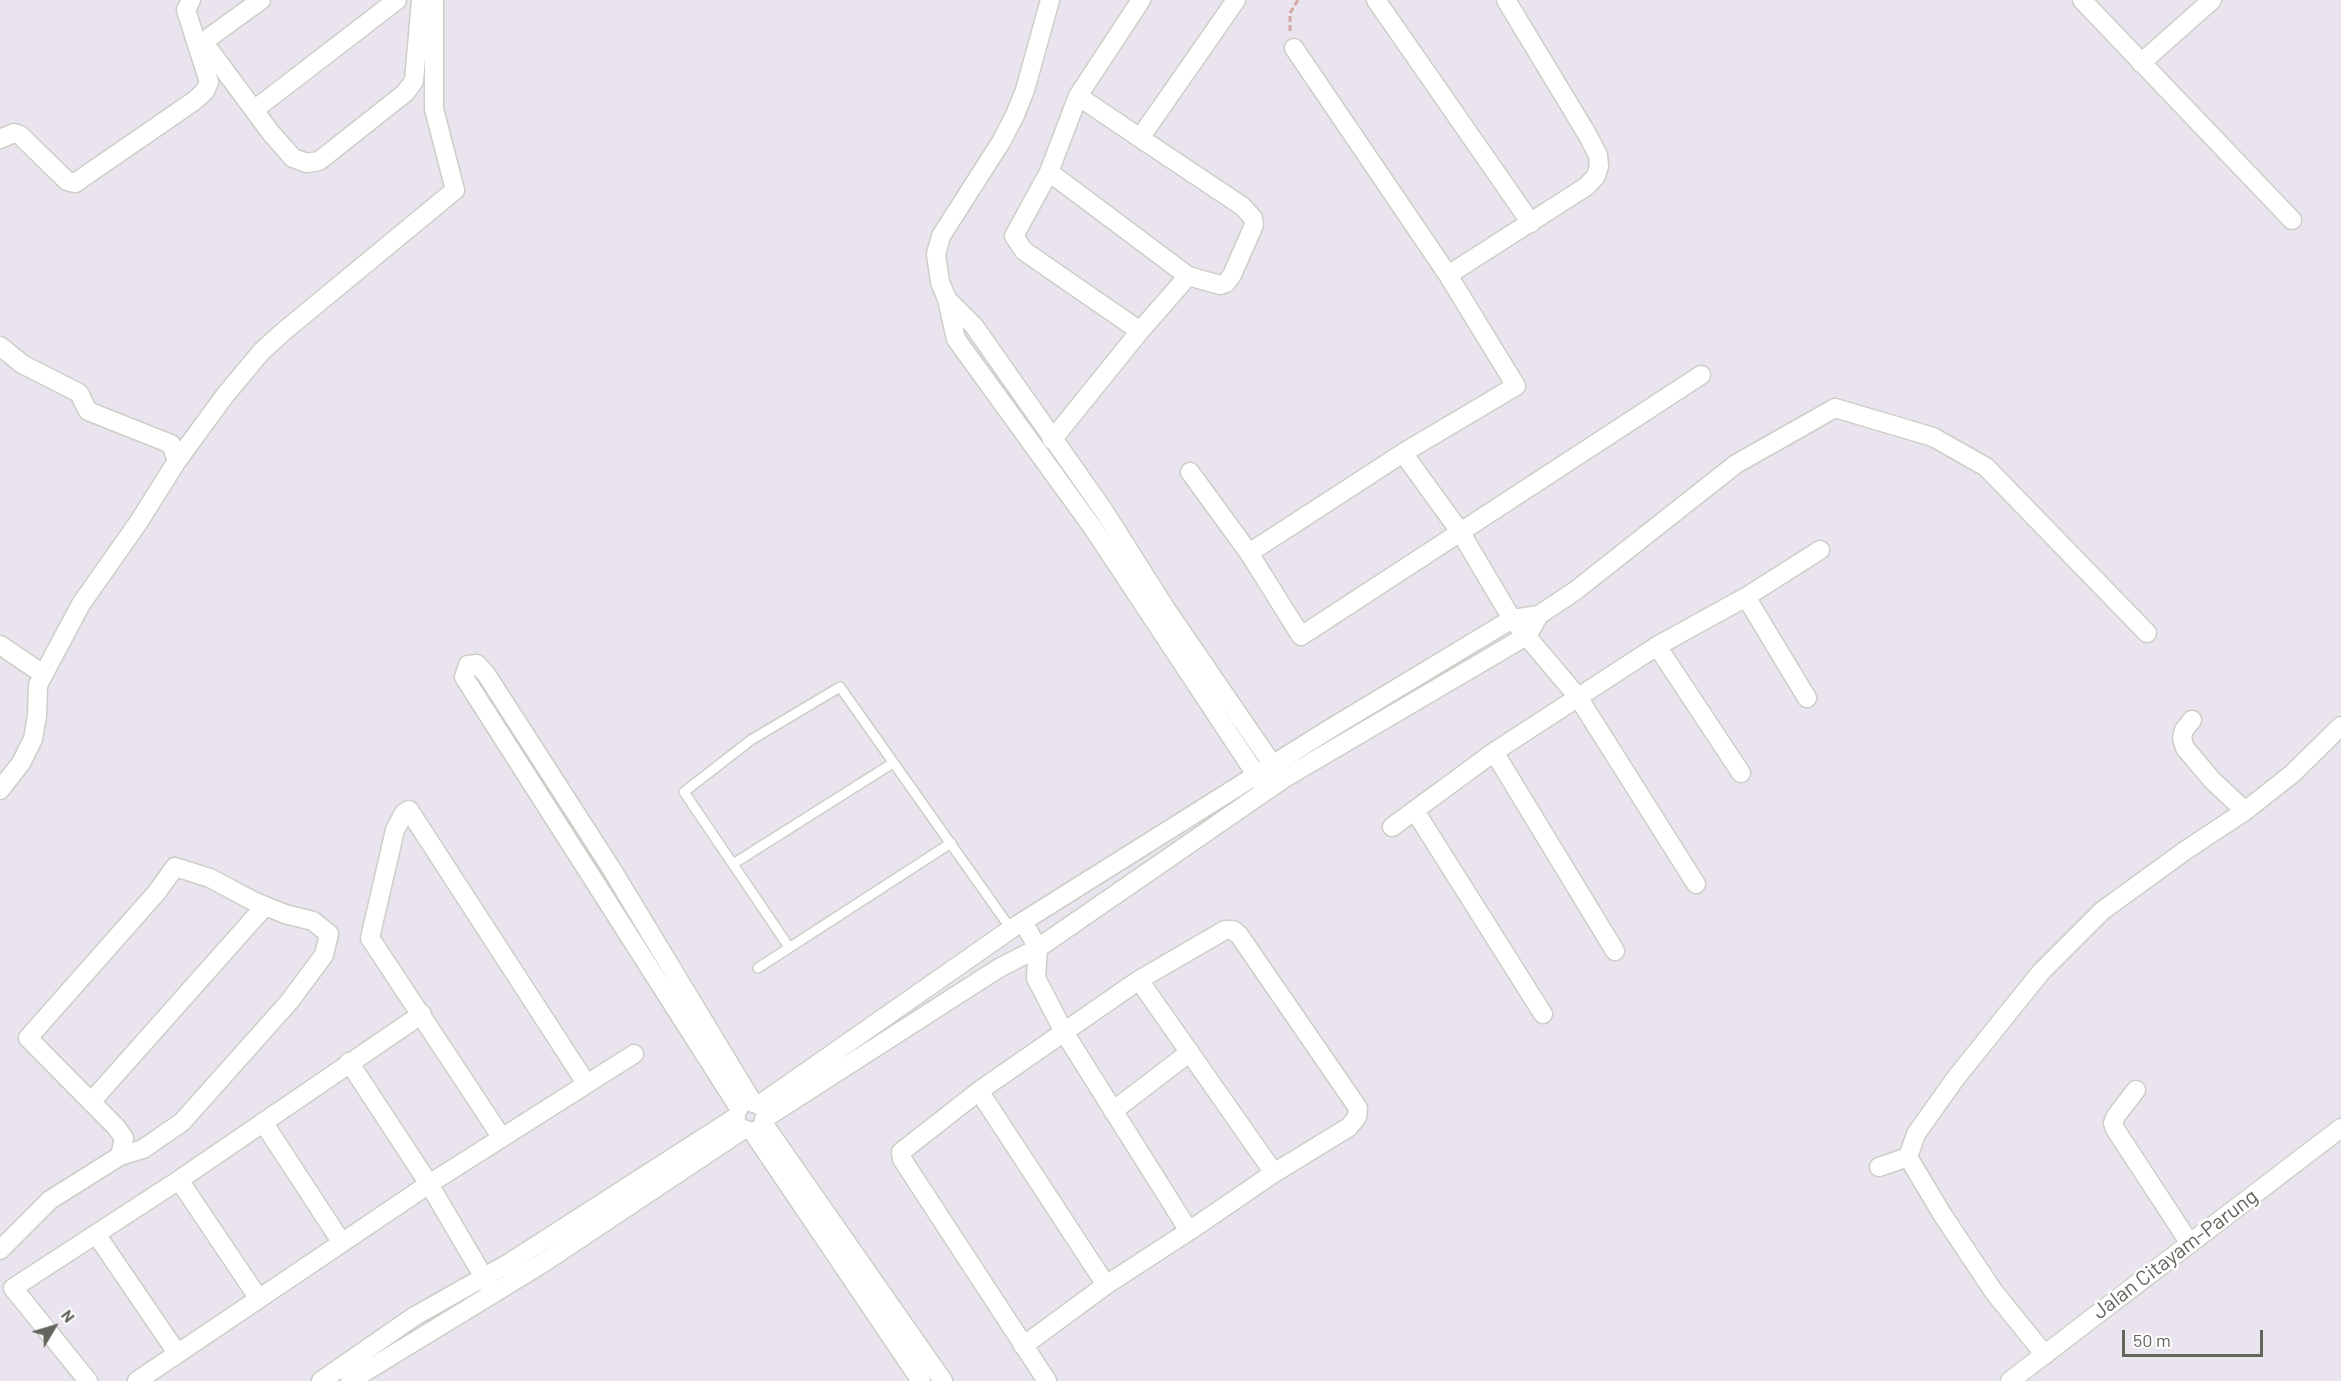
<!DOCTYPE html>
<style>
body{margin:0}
#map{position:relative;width:2341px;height:1381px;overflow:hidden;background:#eae4ee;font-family:Barlow,sans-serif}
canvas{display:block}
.north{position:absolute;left:24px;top:1297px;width:60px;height:60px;-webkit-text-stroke:4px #fff;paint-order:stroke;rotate:52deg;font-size:16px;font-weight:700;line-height:24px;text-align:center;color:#62655c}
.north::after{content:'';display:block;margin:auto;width:21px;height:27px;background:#62655c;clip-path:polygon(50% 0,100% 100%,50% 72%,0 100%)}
.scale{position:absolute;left:2122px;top:1330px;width:141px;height:27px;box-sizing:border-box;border:3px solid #62655c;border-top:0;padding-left:8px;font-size:18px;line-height:21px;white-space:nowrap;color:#62655c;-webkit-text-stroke:4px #fff;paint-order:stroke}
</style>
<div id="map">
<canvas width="2341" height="1381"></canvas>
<div class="north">N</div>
<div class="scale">50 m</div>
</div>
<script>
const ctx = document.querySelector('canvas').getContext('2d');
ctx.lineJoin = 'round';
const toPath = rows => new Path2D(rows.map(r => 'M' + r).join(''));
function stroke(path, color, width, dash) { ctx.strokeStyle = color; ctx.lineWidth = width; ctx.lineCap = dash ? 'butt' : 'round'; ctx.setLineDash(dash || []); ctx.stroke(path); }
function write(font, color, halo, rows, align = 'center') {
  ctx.font = font + ' Barlow,sans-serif'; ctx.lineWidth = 5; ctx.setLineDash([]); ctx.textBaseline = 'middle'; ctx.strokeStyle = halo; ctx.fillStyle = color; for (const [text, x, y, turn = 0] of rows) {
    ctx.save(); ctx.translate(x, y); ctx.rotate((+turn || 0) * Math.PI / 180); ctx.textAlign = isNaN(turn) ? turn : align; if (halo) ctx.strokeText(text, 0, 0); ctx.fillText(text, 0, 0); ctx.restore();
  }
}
const path = toPath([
 [1290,31,1290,13,1298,0]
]);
const lane = toPath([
 [733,864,893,763],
 [789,947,684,792,751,740,840,687,1011,929],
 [758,968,951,843]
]);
const street = toPath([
 [261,0,210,37,205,44,271,133,293,158,307,163,319,161,405,93,414,81,421,0],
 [1050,0,1025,90,1015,115,1001,142,941,236,936,254,940,282,947,299,956,339,1093,528,1263,785],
 [1376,0,1531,223],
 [2082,0,2292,220],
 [2141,63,2212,0],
 [1078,96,1140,138,1236,0],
 [254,110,397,0],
 [0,139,14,133,20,135,67,181,75,183,194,101,205,91,209,82,186,10,191,0],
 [1049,172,1188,276],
 [1448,275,1587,186,1596,176,1599,166,1598,155,1587,134,1506,0],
 [947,299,974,326,1104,511,1166,609,1279,774],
 [1140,331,1188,276,1220,285,1226,283,1232,275,1254,225,1253,218,1242,206,1140,138],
 [0,346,22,364,79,393,88,411,171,444,177,461],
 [1052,440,1140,331,1024,251,1014,236,1049,172,1078,96,1141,0],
 [1403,453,1461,533,1512,619,1578,697,1696,884],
 [1190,472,1249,553,1301,636,1701,375],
 [1249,553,1403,453,1516,386,1448,275,1294,48],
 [1746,597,1820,550],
 [1539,615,1575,591,1736,464,1835,408,1933,437,1986,467,2147,633],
 [0,645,43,674],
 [1657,646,1741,773],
 [2192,720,2184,730,2182,738,2185,748,2212,780,2245,811],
 [1494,752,1615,951],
 [0,790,21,763,33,739,37,716,38,685,81,604,138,523,177,461,226,394,262,351,283,332,455,190,434,109,434,0],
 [1415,811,1543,1014],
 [1392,827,1494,752,1657,646,1746,597,1807,698],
 [1023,922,1038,948,1036,978,1064,1032,1189,1231,1106,1285,979,1091,901,1152,902,1159,1047,1381],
 [1139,980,1274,1173],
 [349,1062,429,1184,489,1286],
 [2136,1090,2116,1116,2113,1123,2115,1129,2189,1242],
 [979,1091,1139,980,1225,930,1233,930,1239,935,1358,1108,1357,1117,1349,1127,1274,1173,1189,1231],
 [91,1102,265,906],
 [759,1105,1011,929,1328,730,1512,619,1539,615,1528,635,1283,779,1038,948,999,968,764,1119],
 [739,1108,464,677,468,665,477,664,486,674,611,868,753,1103],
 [1113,1111,1190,1052],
 [263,1122,342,1243],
 [763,1123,943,1381],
 [752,1131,921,1381],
 [502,1138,370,938,395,830,404,813,409,810,586,1083],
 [1879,1167,1908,1157],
 [179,1180,259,1299],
 [96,1234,177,1353],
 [0,1250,50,1200,120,1156,143,1149,182,1122,289,1002,324,955,329,934,313,921,285,914,253,901,210,878,175,867,157,892,28,1038,116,1127,124,1138,120,1156],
 [1023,1346,1106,1285],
 [2045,1355,1994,1292,1942,1214,1908,1157,1916,1134,1955,1079,2041,972,2102,911,2186,850,2245,811,2292,774,2341,726],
 [88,1381,13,1288,179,1180,422,1014],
 [137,1381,429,1184,634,1054],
 [321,1381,415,1316,509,1263,736,1117],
 [350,1381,543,1263,744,1129]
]);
const secondary = toPath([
 [2010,1381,2341,1128]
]);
const streetNames = [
 ["Jalan Citayam-Parung",2175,1254,-37]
];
stroke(lane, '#cccfc8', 12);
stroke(street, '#cccfc8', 21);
stroke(secondary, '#cfd2ca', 21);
stroke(path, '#d5a5a4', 3, [6, 3]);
stroke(lane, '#fff', 9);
stroke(street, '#fff', 18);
stroke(secondary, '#fff', 18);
write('21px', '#62655c', '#fff', streetNames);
</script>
